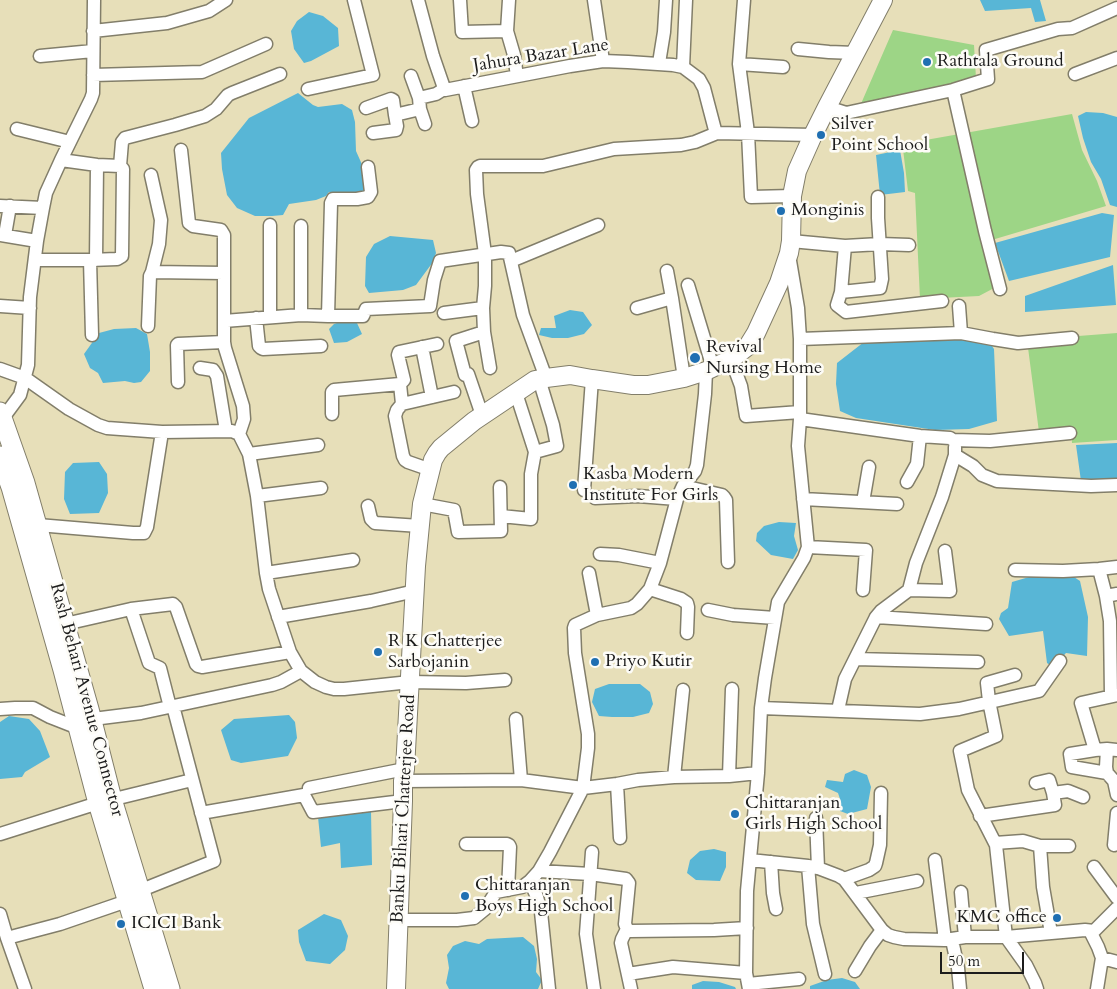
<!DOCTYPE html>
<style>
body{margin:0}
#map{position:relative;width:1117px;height:989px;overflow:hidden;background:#e7dfb9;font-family:Cardo,serif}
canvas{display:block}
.scale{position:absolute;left:940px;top:952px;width:84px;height:22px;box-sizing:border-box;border:2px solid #1c1c1c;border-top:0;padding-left:6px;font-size:15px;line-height:18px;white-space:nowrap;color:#1c1c1c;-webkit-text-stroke:4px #fdfcf7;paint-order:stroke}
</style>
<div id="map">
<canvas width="1117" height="989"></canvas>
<div class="scale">50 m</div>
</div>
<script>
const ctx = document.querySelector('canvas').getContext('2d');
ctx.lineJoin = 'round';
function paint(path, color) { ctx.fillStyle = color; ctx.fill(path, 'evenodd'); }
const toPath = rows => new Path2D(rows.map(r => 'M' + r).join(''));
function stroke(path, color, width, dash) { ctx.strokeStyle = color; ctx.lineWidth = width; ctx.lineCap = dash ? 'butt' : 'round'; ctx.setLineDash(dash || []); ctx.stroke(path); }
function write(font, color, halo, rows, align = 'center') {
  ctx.font = font + ' Cardo,serif'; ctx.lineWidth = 5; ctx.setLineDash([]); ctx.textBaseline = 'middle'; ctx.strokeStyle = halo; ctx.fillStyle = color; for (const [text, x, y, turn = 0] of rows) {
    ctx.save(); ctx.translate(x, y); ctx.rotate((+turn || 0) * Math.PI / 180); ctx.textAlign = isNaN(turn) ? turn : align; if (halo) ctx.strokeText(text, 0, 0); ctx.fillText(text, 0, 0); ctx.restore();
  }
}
const green = toPath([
 [893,30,974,45,976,78,860,106],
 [1072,114,1082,150,1097,181,1106,206,985,242,996,287,979,296,920,299,915,193,908,191,903,149,920,141],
 [1117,333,1117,440,1072,443,1071,429,1039,432,1027,340]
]);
const water = toPath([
 [980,0,1040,0,1046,21,1035,22,1031,8,985,11],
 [309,12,323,16,338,28,339,46,311,61,304,63,294,49,291,31,297,21],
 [298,93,313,105,318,107,342,104,352,110,355,122,356,151,368,178,367,192,329,192,326,196,316,200,289,204,283,215,272,216,255,216,237,208,227,195,222,169,221,153,249,118],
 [1086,112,1103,113,1117,117,1117,207,1110,205,1101,179,1091,162,1083,138,1078,116],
 [900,150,904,173,905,192,880,195,876,155],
 [1102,213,1114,215,1110,257,1009,281,995,243],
 [390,236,433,240,436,253,433,262,416,285,403,290,369,293,365,286,366,257,374,244],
 [1113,265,1116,305,1025,312,1025,296],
 [570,310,583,312,592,325,584,334,568,338,552,338,539,335,541,328,556,328,554,316],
 [348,319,357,323,362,334,347,342,334,343,329,329,334,324],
 [136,328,147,334,150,352,150,371,141,382,134,383,125,381,103,383,98,373,90,368,84,354,99,333,114,329],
 [985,336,994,349,997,421,969,429,935,430,856,418,840,411,836,384,837,363,864,342],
 [1117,443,1117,479,1081,481,1076,445],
 [99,462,107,474,108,493,99,513,70,514,64,499,65,472,73,463],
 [779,522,796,523,794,536,798,550,793,559,771,555,756,541,757,533,764,526],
 [1068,573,1080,581,1088,617,1087,656,1066,653,1053,667,1047,663,1043,631,1009,636,999,619,1001,613,1008,608,1012,582,1036,575],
 [609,684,640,684,650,692,653,704,649,713,633,717,612,717,599,716,592,702,595,689],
 [289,715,295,722,297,738,288,756,241,763,231,760,221,730,234,719],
 [9,716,29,719,40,731,50,757,25,772,22,777,0,779,0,722],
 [854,770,867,775,871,787,867,809,848,814,840,811,840,799,838,793,825,787,827,780,843,782,845,774],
 [371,811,372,865,341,868,340,843,321,847,318,817],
 [714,849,726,852,726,867,720,881,696,880,687,873,690,860,700,851],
 [324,914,341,920,348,936,345,950,330,964,306,961,299,942,298,930],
 [523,937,534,946,537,959,536,972,542,980,538,989,449,989,446,983,449,968,447,955,453,946,465,941,479,944,487,939],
 [842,978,855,982,860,989,810,989,810,986,827,980],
 [703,981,719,982,735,987,736,989,692,989,692,985]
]);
const street = toPath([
 [418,0,433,56,444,88,445,90,570,66,603,61,628,62,673,65,683,67,699,79,704,88,715,130,717,133,813,135],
 [460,0,462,32,507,31],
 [509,0,507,31,514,55,517,76],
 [594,0,603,61],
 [744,0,739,64,748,133,751,197,792,196],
 [93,31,167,23,209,11,226,0],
 [798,49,829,52,855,53],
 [40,56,93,51],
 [659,63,664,32,666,0],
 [739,64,783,67],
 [683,67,686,0],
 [1075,74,1117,58],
 [93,75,202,72,266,44],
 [411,76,419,98,420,109,425,124],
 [464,86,472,121],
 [308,89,373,75,354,0],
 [953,90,985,231,1000,289],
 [419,98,436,94,444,89],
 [827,107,846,113,953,90,988,79,986,50,1058,29,1072,28,1117,8],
 [366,108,391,99,393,100,395,115],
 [17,129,70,142],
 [373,133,396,130,397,126,395,115,420,109],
 [181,150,189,223,193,226,221,230,224,235,224,342,225,348,243,406,244,419,239,434],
 [120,166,122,142,125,138,175,125,205,116,216,109,228,95,232,93,280,74],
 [151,175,161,220,159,244,152,272],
 [0,206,43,208],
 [270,225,270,317],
 [0,235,37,241],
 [5,235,10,206],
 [791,241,845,246,880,244,909,245],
 [845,246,841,292,837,305,846,312,942,301],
 [35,260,90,260,117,259,122,256,123,169,120,166,97,165,61,160],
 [90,260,92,335],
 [96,260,97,165],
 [511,261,598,225],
 [667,271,672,298,684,378],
 [688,285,713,368],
 [841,292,880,288,882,279,878,218,878,197],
 [0,306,30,308],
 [959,306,961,333],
 [637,308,672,298],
 [444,313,483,308],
 [301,315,301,226],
 [328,316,363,316,366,309,430,306,434,280,440,261,501,252,509,253,523,315,546,378],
 [256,318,259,346,261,348,263,349,321,346],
 [224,321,301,315,328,316,331,203,333,199,357,199,368,197,371,192,368,167],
 [148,326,150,276,152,272,224,273],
 [800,339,961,333,993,339,1018,343,1072,338],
 [422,347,432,397],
 [731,359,741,386,746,416,800,412],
 [200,368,213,370,217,376,226,431],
 [490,368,484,332,483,308,485,286,485,254,477,194,476,170,478,167,480,166,543,166,614,149,681,145,695,142,717,133],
 [0,369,25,378,69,409,98,425,107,428,162,432,232,431,239,434,249,454,257,496,266,573,269,589,290,652,301,671,315,682,326,687,334,689,344,689,410,682,466,683,505,680],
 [178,382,177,345,178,344,224,342],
 [516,393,535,452,557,446,553,425,539,379],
 [402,404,454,392],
 [332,414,332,392,334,390,400,384],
 [482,415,468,374,465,375,456,341,484,332],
 [3,418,20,395,28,365,30,297,37,241,43,208,46,193,61,160,91,99,93,93,94,0],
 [800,419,920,436,950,438,953,440,990,441,1070,433],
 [249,454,318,445],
 [955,455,973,466,982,475,997,481,1091,486,1117,485],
 [431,470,408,462,405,460,403,456,395,416,397,410,402,404,400,384,404,380,398,355,399,352,437,344],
 [907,482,917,464,920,436],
 [683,486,722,495,724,497,726,500,728,562],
 [584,490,592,379],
 [257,496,321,488],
 [595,498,638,496,677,499],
 [803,499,897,504],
 [863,502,869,467],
 [422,504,454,510,458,532,501,531,500,487],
 [368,506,371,519,375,523,420,526],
 [501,516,531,519,531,474,535,452],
 [38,525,133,533,144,533,147,527,162,432],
 [808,547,866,550,863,590],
 [600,554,619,555,660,563],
 [1099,569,1106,596,1117,594],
 [1015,570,1063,571,1099,569,1117,567],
 [266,573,353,560],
 [589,573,597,615],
 [650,589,681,599,687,603,688,607,687,633],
 [909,590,916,563,942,497,955,455,955,447],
 [1106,596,1110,621,1111,696],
 [131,609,149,663,160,668,170,707],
 [708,610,733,615,775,618],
 [278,617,371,601,415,591],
 [876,617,986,624],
 [65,624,131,609,173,604,176,607,196,664,198,666,202,667,290,652],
 [855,659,978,662],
 [1015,675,987,683,989,701,996,736,960,751,968,790,996,845,1006,937,1026,965,1035,983,1037,989],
 [1117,695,1081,703,1095,750,1107,749,1117,750],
 [761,708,920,714,959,709,1039,691,1060,661],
 [0,709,15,708,33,708,50,717,78,728],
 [838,710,845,679,876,617,881,611,909,590,950,591,945,551],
 [516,719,521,780],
 [85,720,141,713,272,685,281,682,301,671],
 [1107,749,1106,767,1107,773,1114,781,1117,795],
 [1095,750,1070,754,1072,767,1107,773],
 [729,776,732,689],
 [674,777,683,690],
 [403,781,521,780,583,788,617,784,638,780,674,777,729,776,758,773],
 [617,784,620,838],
 [309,788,405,769],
 [1053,793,1068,791,1083,797],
 [201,813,304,795,313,812,403,801],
 [980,816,1055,805,1053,793,1049,780,1036,783],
 [816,818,818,868],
 [0,834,98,803,192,780],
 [995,843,1023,841,1040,846,1069,846],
 [466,844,507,844,509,845,510,847,508,890],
 [1114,845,1117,813],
 [1040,846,1043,887,1051,933],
 [592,852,586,934,594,989],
 [750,860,808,866,818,868,839,876,844,879,882,930,888,935,894,937,904,939,945,940,965,937,1006,937,1085,930,1094,931,1117,908],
 [935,860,945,940],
 [771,862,773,893,776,909],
 [808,866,813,924,825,974],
 [1094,867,1117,898],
 [539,871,590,874,626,879,629,883,625,924,627,929,630,931,714,930,747,928],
 [844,879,869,870,875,866,876,863,880,845,881,793],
 [530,881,537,897,541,912,549,989],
 [139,891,214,861,173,706],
 [961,892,965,937],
 [856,893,917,881],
 [0,914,7,938,25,989],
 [399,920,457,920,474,918,485,909,496,892,522,887,530,881,539,871,550,852,583,788,588,748,588,734,575,653,574,628,575,625,597,615,631,608,637,604,650,589,660,563,677,499,683,486,695,471,697,465,705,394,706,371],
 [627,929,622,939,621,943,631,989],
 [1090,931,1098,947,1102,958,1097,989],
 [7,938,60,924,127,901],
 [952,940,958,968,960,989],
 [1102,958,1117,962],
 [855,971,870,946,882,930],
 [628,974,673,967,746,973],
 [748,984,799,979],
 [749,989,746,973,747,891,758,773,761,708,765,678,778,602,804,558,808,547,798,446,800,419,800,339,798,308,789,255]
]);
const secondary = toPath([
 [396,989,403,801,403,781,405,769,416,566,422,504,433,460,437,453,441,448,474,421,535,380,546,378,570,375,592,379,633,385,648,385,684,378,706,371,731,359,748,346,756,333,779,283,789,253,791,241,792,196,797,171,813,135,827,107,883,0]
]);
const primary = toPath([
 [0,412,25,483,89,709,112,799,170,989],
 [0,456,11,487,63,670,98,803,154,989]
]);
const markers = [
 [927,62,5,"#1f6fb2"],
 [821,135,5,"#1f6fb2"],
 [781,211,5,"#1f6fb2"],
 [695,358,6,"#1f6fb2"],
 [573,485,5,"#1f6fb2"],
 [378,652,5,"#1f6fb2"],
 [595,662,5,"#1f6fb2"],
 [735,814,5,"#1f6fb2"],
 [465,896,5,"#1f6fb2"],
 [1057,918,5,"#1f6fb2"],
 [121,924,5,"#1f6fb2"]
];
const streetNames = [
 ["Jahura Bazar Lane",541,56,-9],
 ["Rash Behari Avenue Connector",86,700,75],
 ["Banku Bihari Chatterjee Road",404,809,-87]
];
const poiNames = [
 ["Rathtala Ground",937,62],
 ["Silver",831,125],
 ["Point School",831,146],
 ["Monginis",791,211],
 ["Revival",706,348],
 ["Nursing Home",706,369],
 ["Kasba Modern",583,475],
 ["Institute For Girls",583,496],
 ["R K Chatterjee",388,642],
 ["Sarbojanin",388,663],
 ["Priyo Kutir",605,662],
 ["Chittaranjan",745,804],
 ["Girls High School",745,825],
 ["Chittaranjan",475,886],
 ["Boys High School",475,907],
 ["KMC office",1047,918,"right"],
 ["ICICI Bank",131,924]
];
paint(green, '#9dd586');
paint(water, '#58b6d6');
stroke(street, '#827e6a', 15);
stroke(secondary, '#827e6a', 20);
stroke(primary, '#827e6a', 21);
stroke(street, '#fff', 12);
stroke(secondary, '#fff', 18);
stroke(primary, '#fff', 19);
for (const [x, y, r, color] of markers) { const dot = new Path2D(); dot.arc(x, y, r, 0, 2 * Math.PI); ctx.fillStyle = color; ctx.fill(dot); stroke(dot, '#fdfcf7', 2); }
write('18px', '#1c1c1c', '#fdfcf7', streetNames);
write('18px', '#1c1c1c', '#fdfcf7', poiNames, 'left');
</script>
